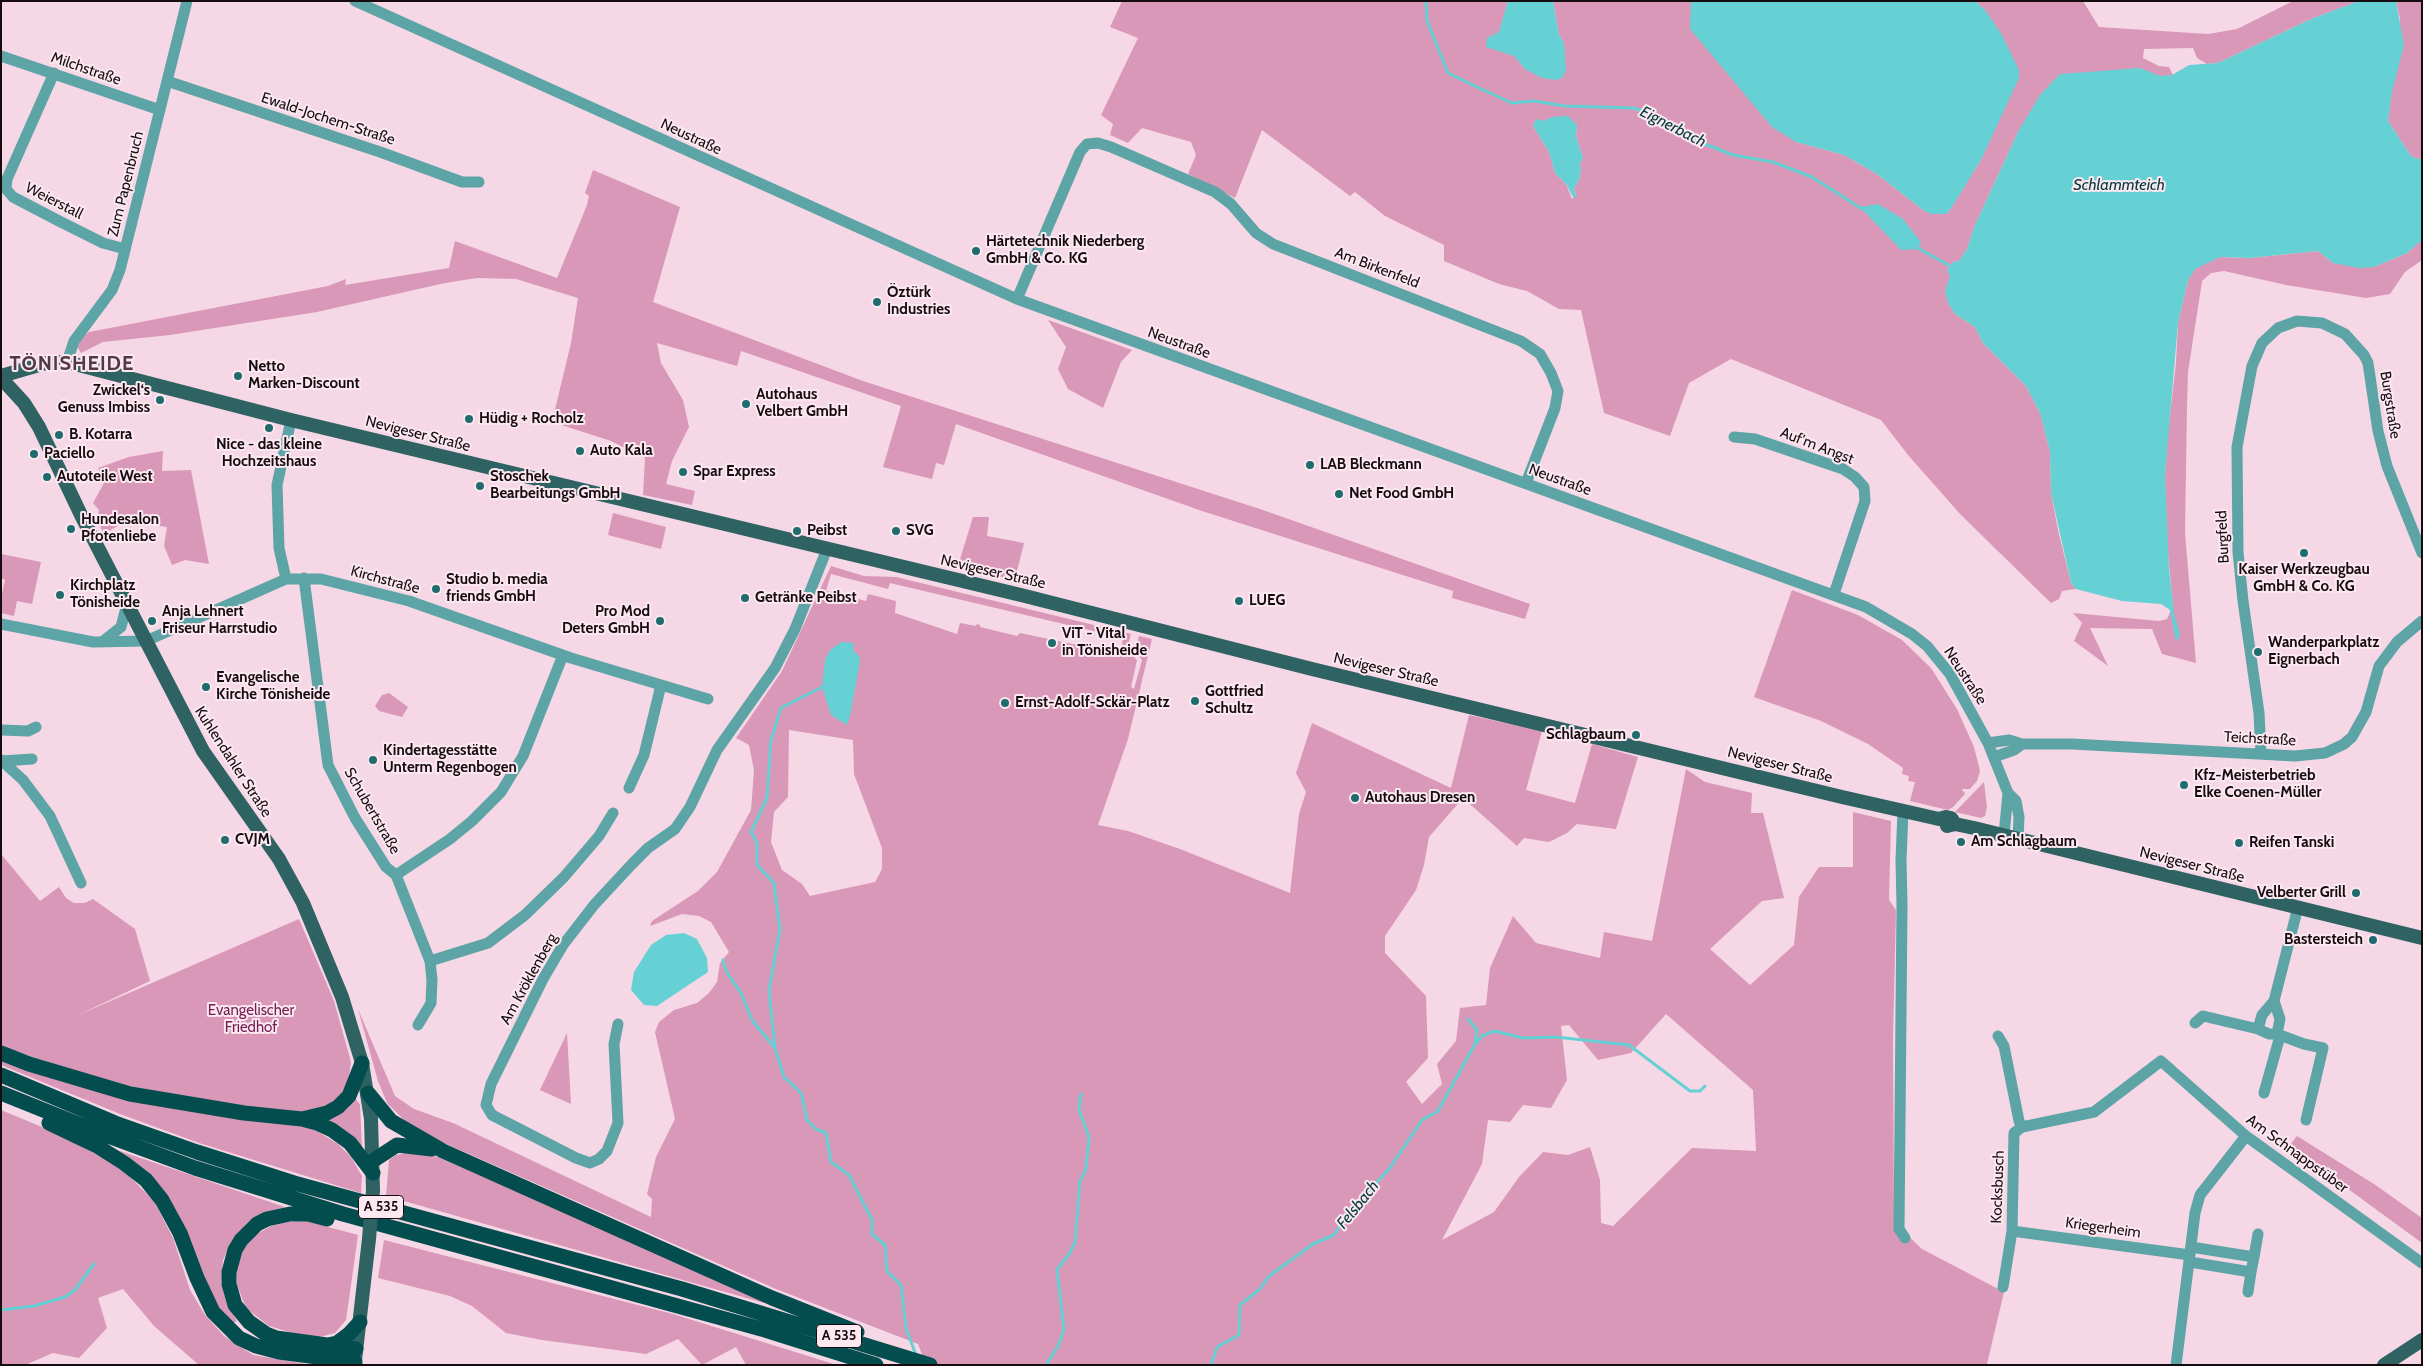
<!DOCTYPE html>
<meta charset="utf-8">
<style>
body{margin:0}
#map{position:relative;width:2423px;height:1366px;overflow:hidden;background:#f6d7e5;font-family:Cabin,sans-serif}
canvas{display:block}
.frame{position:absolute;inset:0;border:2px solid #160c10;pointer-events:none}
</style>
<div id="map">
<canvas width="2423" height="1366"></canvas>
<div class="frame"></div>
</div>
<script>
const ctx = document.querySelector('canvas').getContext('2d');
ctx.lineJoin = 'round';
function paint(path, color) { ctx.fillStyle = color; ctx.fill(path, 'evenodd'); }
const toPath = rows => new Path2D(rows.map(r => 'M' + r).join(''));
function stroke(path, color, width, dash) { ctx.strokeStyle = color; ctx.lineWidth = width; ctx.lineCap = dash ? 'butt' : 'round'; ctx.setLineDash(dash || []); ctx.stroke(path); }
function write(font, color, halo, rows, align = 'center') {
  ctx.font = font + ' Cabin,sans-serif'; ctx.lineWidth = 4; ctx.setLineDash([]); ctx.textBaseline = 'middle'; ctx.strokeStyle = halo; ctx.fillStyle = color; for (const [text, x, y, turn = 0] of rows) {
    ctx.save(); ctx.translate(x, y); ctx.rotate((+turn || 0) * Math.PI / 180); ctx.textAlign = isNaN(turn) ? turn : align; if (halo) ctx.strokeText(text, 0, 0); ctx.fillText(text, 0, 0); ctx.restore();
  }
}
const green = toPath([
 [1122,1,1508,1,1499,33,1487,38,1496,49,1515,56,1525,69,1564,43,1559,35,1553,1,1691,1,1796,142,1844,155,1877,174,1923,210,1947,214,1982,158,1985,10,1975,1,2083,1,2099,27,2208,34,2237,29,2293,1,2359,1,2311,19,2218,63,2207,64,2197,58,2193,48,2144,49,2143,58,2159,66,2169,67,2173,75,2160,77,2140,68,2122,70,2019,130,1975,225,1967,249,1959,261,1953,262,1947,270,1951,276,1948,303,1955,314,1975,327,1983,343,2026,386,2040,413,2050,451,2051,493,2058,530,2071,583,2076,589,2062,591,2059,599,2051,603,1960,514,1908,455,1881,420,1731,359,1689,383,1670,436,1604,413,1581,310,1559,309,1527,291,1499,284,1444,261,1444,245,1385,216,1355,192,1350,196,1262,130,1235,198,1188,174,1196,155,1191,142,1142,128,1128,143,1110,135,1113,124,1101,115,1138,38,1110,27],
 [1552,117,1577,125,1576,136,1583,158,1580,163,1581,171,1579,180,1574,188,1576,195,1572,199,1566,184,1555,173,1549,152,1533,126,1536,119,1542,122],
 [2396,1,2422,1,2422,160,2411,156,2388,121,2400,19],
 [593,170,680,207,653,302,863,381,1260,509,1530,604,1525,619,1452,598,1453,591,1202,511,956,424,944,465,936,463,932,479,883,467,901,406,741,351,737,366,657,343,661,363,683,400,689,427,672,461,666,484,695,491,692,505,643,495,645,458,611,441,552,422,571,343,578,298,516,279,477,278,445,283,317,312,170,335,103,342,81,353,75,343,89,332,328,286,346,279,345,285,449,268,455,241,557,278,587,205,589,196,585,193],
 [2422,240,2422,260,2405,272,2390,294,2366,298,2286,285,2224,271,2211,273,2202,281,2188,372,2187,407,2185,533,2196,663,2162,654,2152,629,2090,628,2108,666,2074,641,2082,623,2073,613,2159,621,2167,619,2173,606,2166,532,2165,475,2168,434,2176,362,2178,323,2188,280,2195,268,2220,257,2249,258,2318,251,2333,263,2374,267,2407,253],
 [1048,320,1132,350,1121,362,1103,408,1068,389,1058,369,1066,347],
 [163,451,162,471,191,470,209,564,185,560,172,565,164,546,167,527,126,521,104,534,97,520,99,510,93,503,105,481,98,468,129,457],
 [613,513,666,527,661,549,608,535],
 [973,517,989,517,987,536,1024,543,1016,575,1012,579,957,569],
 [1,554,41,562,32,604,17,601,14,616,1,613,1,598,5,580,1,578],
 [831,566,864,576,896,577,1131,634,1128,645,1122,645,1123,638,890,583,888,589,831,574,826,591,866,601,868,594,896,601,895,613,957,634,960,623,976,626,977,624,980,625,980,627,1017,636,1020,633,1134,657,1137,660,1131,687,1134,689,1142,660,1135,651,1139,636,1152,639,1128,739,1098,825,1128,831,1180,849,1290,893,1299,814,1306,792,1296,773,1312,723,1451,788,1469,715,1542,731,1526,790,1575,803,1592,744,1638,757,1616,829,1577,824,1567,833,1549,842,1524,838,1517,846,1463,798,1429,837,1424,865,1416,890,1385,936,1385,953,1426,996,1428,1058,1406,1082,1422,1104,1442,1084,1437,1064,1456,1041,1460,1008,1486,1005,1490,968,1513,916,1536,943,1600,958,1604,932,1652,941,1686,769,1705,782,1752,793,1751,813,1763,813,1784,898,1762,901,1710,949,1750,985,1794,945,1799,897,1819,867,1853,867,1853,812,1891,821,1889,900,1896,910,1893,1038,1894,1213,1903,1231,1922,1249,2004,1292,1987,1364,926,1365,918,1344,776,1289,444,1143,407,1123,387,1103,378,1081,358,1009,395,1096,414,1109,453,1123,651,1217,652,1199,647,1194,656,1157,675,1119,655,1032,659,1022,674,1010,697,1003,709,993,717,982,720,963,729,952,711,922,699,916,682,914,650,926,652,921,698,891,717,872,751,810,754,770,749,745,736,738,782,671],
 [789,730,853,740,854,774,882,848,882,869,875,882,810,896,802,884,782,870,771,842,774,812,788,797],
 [1666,1014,1753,1090,1756,1151,1692,1148,1613,1226,1601,1223,1600,1180,1590,1147,1568,1155,1543,1152,1519,1177,1494,1212,1442,1240,1482,1164,1488,1120,1510,1122,1523,1105,1551,1108,1567,1080,1561,1026,1569,1025,1598,1060,1631,1053],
 [1792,590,1858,615,1902,640,1931,668,1957,709,1974,747,1980,771,1977,781,1970,789,1962,789,1965,794,1953,807,1948,810,1910,801,1915,782,1908,781,1909,776,1902,774,1903,768,1868,744,1821,721,1754,697],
 [389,693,408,707,402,717,379,711,375,706,382,695],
 [1984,782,1987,807,1985,816,1981,818,1955,812],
 [1,854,40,901,59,887,66,898,74,903,85,903,93,899,135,929,150,981,76,1016,299,919,334,1001,351,1062,348,1085,337,1100,318,1110,299,1112,245,1107,131,1087,32,1057,1,1046],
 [567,1033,571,1104,540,1090],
 [1,1058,312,1128,338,1144,351,1157,362,1176,361,1193,199,1143,120,1114,1,1065],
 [356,1099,360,1105,362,1148,324,1120,346,1110],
 [1,1110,59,1134,121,1168,154,1201,173,1238,190,1290,205,1315,224,1336,253,1355,312,1365,199,1365,154,1326,123,1289,98,1298,107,1328,79,1358,53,1353,25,1365,1,1365],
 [2297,1136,2374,1184,2422,1218,2422,1243,2340,1183,2336,1186,2286,1150],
 [117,1150,285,1207,257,1216,248,1222,231,1242,223,1260,221,1282,226,1301,237,1321,230,1325,216,1306,197,1257],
 [411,1152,438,1157,765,1300,764,1303,386,1196,389,1160,396,1155],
 [306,1221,358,1235,346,1320,335,1333,319,1337,299,1335,269,1326,246,1308,237,1285,236,1265,245,1246,257,1234,271,1226,288,1222],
 [384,1240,673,1314,837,1365,746,1365,736,1347,702,1365,678,1339,646,1354,542,1340,506,1333,472,1306,450,1296,378,1278]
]);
const water = toPath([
 [1508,1,1553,1,1559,35,1564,43,1566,70,1563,77,1557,80,1542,78,1525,69,1514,56,1486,47,1487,38,1499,32],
 [1691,1,1975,1,1985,10,2002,35,2019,70,2019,78,1982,158,1957,199,1947,214,1931,214,1923,210,1877,174,1844,155,1796,142,1772,127,1690,29],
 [2359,1,2396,1,2404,45,2392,92,2388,121,2411,156,2422,160,2422,240,2407,253,2374,267,2359,268,2333,263,2318,251,2249,258,2220,257,2195,269,2188,280,2178,323,2165,475,2169,568,2174,614,2180,634,2176,642,2170,610,2161,604,2122,601,2076,589,2071,583,2051,493,2050,451,2040,413,2026,386,1983,343,1975,327,1955,314,1948,303,1945,291,1950,276,1947,270,1953,262,1959,261,1967,249,1975,225,2019,130,2040,95,2060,74,2140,68,2160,76,2172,75,2189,65,2218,63,2311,19],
 [1568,116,1577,125,1576,136,1583,158,1580,163,1581,171,1579,180,1574,188,1576,195,1574,199,1566,184,1555,173,1549,152,1533,126,1536,119,1543,121,1552,117],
 [1878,204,1903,219,1921,242,1918,249,1901,250,1860,207],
 [842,642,854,643,853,650,859,656,860,661,850,716,847,725,831,715,822,687,825,660,830,650],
 [684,933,697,939,707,958,708,972,657,1006,644,1005,631,990,634,972,651,945,666,935]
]);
const stream = toPath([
 [1426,1,1427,21,1448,73,1477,87,1512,103,1534,101,1565,106,1634,108,1655,116,1705,144,1733,155,1773,162,1812,177,1862,209],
 [1916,247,1950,266],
 [723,960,726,971,741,993,752,1020,775,1048,784,1077,801,1093,807,1120,816,1129,826,1133,831,1162,849,1175,872,1220,872,1234,885,1245,887,1271,901,1285,906,1328,916,1355],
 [1476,1043,1482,1036,1494,1031,1523,1038,1556,1037,1629,1045,1690,1091,1700,1091,1705,1086],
 [775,1048,769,990,780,929,774,883,757,865,757,843,751,832,767,798,771,740,781,708,822,687],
 [1,1310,34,1306,65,1297,75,1290,94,1264],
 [1046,1365,1058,1346,1064,1330,1057,1270,1069,1254,1075,1243,1080,1181,1086,1169,1089,1137,1079,1110,1081,1094],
 [1211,1365,1217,1347,1239,1335,1240,1305,1260,1289,1269,1276,1313,1244,1334,1235,1348,1214,1389,1169,1422,1120,1438,1111,1475,1044,1477,1030,1468,1019]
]);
const minor = toPath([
 [355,1,1017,299,1866,607,1912,634,1927,646,1950,674,1988,743,2008,793,2016,801,2019,817,2018,839],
 [1,56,160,110],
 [54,73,7,179,6,189,13,197,59,221,103,243,125,249],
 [167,81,383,153,462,182,479,182],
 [1017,299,1080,152,1087,144,1098,143,1111,147,1215,192,1231,204,1256,233,1273,244,1521,341,1540,354,1551,373,1558,391,1555,408,1526,483],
 [67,362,74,341,112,290,120,270,187,1],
 [1734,437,1755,439,1843,469,1855,477,1864,487,1865,501,1834,594],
 [304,578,328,765,355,818,386,867,396,875,430,961,432,980,431,1003,418,1025],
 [286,579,279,548,277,485,291,420],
 [1,624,93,642,146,641,286,579,321,579,409,601,571,658,708,699],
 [102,642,121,627,127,604],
 [1,730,28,731,36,727],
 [1988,743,2009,740,2022,744,2072,744,2295,756,2325,753,2344,744,2352,737,2366,712,2379,666,2397,642,2422,621],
 [2261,753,2259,713,2243,601,2238,552,2237,447,2252,366,2262,343,2278,328,2297,321,2322,323,2345,334,2364,355,2368,363,2378,431,2387,466,2422,553],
 [1994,757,2014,750,2022,744],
 [1,760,23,780,50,816,81,883],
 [2,761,32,759],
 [629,788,644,755,661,685],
 [1903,811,1901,860,1902,905,1899,1229,1905,1238],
 [2004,835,2008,793],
 [396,875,450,839,472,821,501,792,523,756,563,655],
 [430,961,488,943,525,915,564,877,599,836,613,813],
 [2274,1001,2280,1019,2277,1034,2269,1034,2258,1029,2262,1015,2274,1001,2298,907],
 [2195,1023,2203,1016,2258,1029],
 [618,1024,614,1044,618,1123,607,1151,599,1159,590,1163,576,1158,492,1115,486,1105,491,1084,543,979,563,945,594,905,632,864,648,848,675,829,690,807,717,750,775,668,795,629,827,549],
 [2277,1034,2304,1044,2323,1048,2306,1120],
 [1998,1036,2004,1046,2019,1121,2022,1127],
 [2264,1093,2280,1036],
 [2012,1231,2190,1255],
 [2254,1257,2258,1234],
 [2190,1262,2251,1272,2254,1257,2191,1247],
 [2003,1287,2012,1231,2014,1133,2022,1127,2094,1112,2161,1061,2246,1136,2422,1263],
 [2248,1292,2251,1272],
 [2176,1365,2195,1213,2200,1195,2246,1136]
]);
const major = toPath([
 [1,376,46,363,67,362,291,420,1025,596,1312,669,1842,797,1939,819,1946,817,1951,818,1955,824],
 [1,378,24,403,39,427,81,515,203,751,279,859,303,903,342,997,362,1063,371,1119,373,1190],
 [1947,826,1955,824,1974,828,2422,938],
 [355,1360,369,1239],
 [2384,1365,2422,1340]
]);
const highway = toPath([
 [1,1053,29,1064,130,1094,244,1113,302,1119,317,1123,332,1130,350,1143,373,1173],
 [1,1075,115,1123,197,1152,294,1183,682,1289,930,1365],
 [1,1093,108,1136,195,1168,343,1214,765,1330,876,1365],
 [368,1093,391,1121,443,1151,772,1298,857,1332],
 [302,1119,327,1113,338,1107,349,1096,362,1063],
 [49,1123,97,1146,124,1163,146,1180,162,1200,180,1233,197,1278,213,1312,239,1338,256,1346,279,1352,355,1362],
 [374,1160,397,1145,432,1149],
 [327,1219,308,1214,290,1214,267,1219,257,1224,241,1240,235,1250,229,1272,229,1284,235,1305,249,1322,266,1334,276,1338,356,1349],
 [328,1345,337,1343,349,1334,360,1322]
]);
const majorBridge = toPath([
 [369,1239,373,1190]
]);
const markers = [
 [976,251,5,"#1f6b6e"],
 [877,302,5,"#1f6b6e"],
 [238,376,5,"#1f6b6e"],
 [160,400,5,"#1f6b6e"],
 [746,404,5,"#1f6b6e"],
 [469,419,5,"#1f6b6e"],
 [269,428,5,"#1f6b6e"],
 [59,435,5,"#1f6b6e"],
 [580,451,5,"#1f6b6e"],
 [34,454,5,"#1f6b6e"],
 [1310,465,5,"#1f6b6e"],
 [683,472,5,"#1f6b6e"],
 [47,477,5,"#1f6b6e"],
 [480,486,5,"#1f6b6e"],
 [1339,494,5,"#1f6b6e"],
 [71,529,5,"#1f6b6e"],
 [797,531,5,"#1f6b6e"],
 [896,531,5,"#1f6b6e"],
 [2304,553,5,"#1f6b6e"],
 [436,589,5,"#1f6b6e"],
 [60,595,5,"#1f6b6e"],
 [745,598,5,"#1f6b6e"],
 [1239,601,5,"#1f6b6e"],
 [152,621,5,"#1f6b6e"],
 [660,621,5,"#1f6b6e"],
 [1052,643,5,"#1f6b6e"],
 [2258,652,5,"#1f6b6e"],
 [206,687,5,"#1f6b6e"],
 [1195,701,5,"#1f6b6e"],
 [1005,703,5,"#1f6b6e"],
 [1636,735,5,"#1f6b6e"],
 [373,760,5,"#1f6b6e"],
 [2184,785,5,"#1f6b6e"],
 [1355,798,5,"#1f6b6e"],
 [225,840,5,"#1f6b6e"],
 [1961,842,5,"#1f6b6e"],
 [2239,843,5,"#1f6b6e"],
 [2356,893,5,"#1f6b6e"],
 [2373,940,5,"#1f6b6e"]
];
const shields = [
 [381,1207,45],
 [839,1336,45]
];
const shieldNames = [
 ["A 535",381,1207],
 ["A 535",839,1336]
];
const streetNames = [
 ["Milchstraße",86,69,19],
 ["Ewald-Jochem-Straße",328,119,18],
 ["Neustraße",691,137,25],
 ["Zum Papenbruch",126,184,-76],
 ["Weierstall",54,201,27],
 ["Am Birkenfeld",1377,268,21],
 ["Neustraße",1179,343,20],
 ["Burgstraße",2390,405,81],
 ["Nevigeser Straße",418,434,14],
 ["Auf'm Angst",1817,446,21],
 ["Neustraße",1560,480,20],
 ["Burgfeld",2223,537,-93],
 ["Nevigeser Straße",993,572,13],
 ["Kirchstraße",385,580,15],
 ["Nevigeser Straße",1386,670,13],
 ["Neustraße",1965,676,57],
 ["Teichstraße",2260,739,3],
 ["Kuhlendahler Straße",233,762,57],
 ["Nevigeser Straße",1780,765,14],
 ["Schubertstraße",372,811,60],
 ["Nevigeser Straße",2192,865,14],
 ["Am Kröklenberg",529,979,-61],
 ["Am Schnappstüber",2297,1154,36],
 ["Kocksbusch",1998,1187,-88],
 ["Kriegerheim",2103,1228,8]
];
const poiNames = [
 ["Härtetechnik Niederberg",986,242],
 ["GmbH & Co. KG",986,259],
 ["Öztürk",887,293],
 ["Industries",887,310],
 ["Netto",248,367],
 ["Marken-Discount",248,384],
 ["Zwickel‘s",150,391,"right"],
 ["Genuss Imbiss",150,408,"right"],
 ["Autohaus",756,395],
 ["Velbert GmbH",756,412],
 ["Hüdig + Rocholz",479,419],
 ["B. Kotarra",69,435],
 ["Nice - das kleine",269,445,"center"],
 ["Hochzeitshaus",269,462,"center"],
 ["Auto Kala",590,451],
 ["Paciello",44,454],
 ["LAB Bleckmann",1320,465],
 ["Spar Express",693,472],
 ["Autoteile West",57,477],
 ["Stoschek",490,477],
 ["Bearbeitungs GmbH",490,494],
 ["Net Food GmbH",1349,494],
 ["Hundesalon",81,520],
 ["Pfotenliebe",81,537],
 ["Peibst",807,531],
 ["SVG",906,531],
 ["Kaiser Werkzeugbau",2304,570,"center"],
 ["GmbH & Co. KG",2304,587,"center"],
 ["Studio b. media",446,580],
 ["friends GmbH",446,597],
 ["Kirchplatz",70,586],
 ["Tönisheide",70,603],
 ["Getränke Peibst",755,598],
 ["LUEG",1249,601],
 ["Anja Lehnert",162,612],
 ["Friseur Harrstudio",162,629],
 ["Pro Mod",650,612,"right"],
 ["Deters GmbH",650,629,"right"],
 ["ViT - Vital",1062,634],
 ["in Tönisheide",1062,651],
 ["Wanderparkplatz",2268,643],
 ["Eignerbach",2268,660],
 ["Evangelische",216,678],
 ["Kirche Tönisheide",216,695],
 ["Gottfried",1205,692],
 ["Schultz",1205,709],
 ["Ernst-Adolf-Sckär-Platz",1015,703],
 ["Schlagbaum",1626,735,"right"],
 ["Kindertagesstätte",383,751],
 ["Unterm Regenbogen",383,768],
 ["Kfz-Meisterbetrieb",2194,776],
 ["Elke Coenen-Müller",2194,793],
 ["Autohaus Dresen",1365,798],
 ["CVJM",235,840],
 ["Am Schlagbaum",1971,842],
 ["Reifen Tanski",2249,843],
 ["Velberter Grill",2346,893,"right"],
 ["Bastersteich",2363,940,"right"]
];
const parkNames = [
 ["Evangelischer",251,1011],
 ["Friedhof",251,1028]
];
const waterNames = [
 ["Eignerbach",1673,127,27],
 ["Schlammteich",2119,185],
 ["Felsbach",1358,1205,-51]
];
const districtNames = [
 ["TÖNISHEIDE",72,364]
];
paint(green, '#d998b7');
paint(water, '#65d1d4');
stroke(stream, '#65d1d4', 3);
stroke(minor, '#5ca4a6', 11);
stroke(major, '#2f6263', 14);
stroke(highway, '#034d4f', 15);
stroke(majorBridge, '#2f6263', 14);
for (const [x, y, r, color] of markers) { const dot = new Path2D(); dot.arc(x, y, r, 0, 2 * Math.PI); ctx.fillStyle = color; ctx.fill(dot); stroke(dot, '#fbe8f0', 2); }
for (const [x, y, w] of shields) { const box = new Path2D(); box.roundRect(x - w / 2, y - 11.5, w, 23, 4); ctx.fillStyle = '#fbe8f0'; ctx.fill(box); stroke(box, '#160c10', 1); }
write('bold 14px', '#160c10', null, shieldNames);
write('15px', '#160c10', '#fbe8f0', streetNames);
write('bold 15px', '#160c10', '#fbe8f0', poiNames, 'left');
write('15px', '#741e50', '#fbe8f0', parkNames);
write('italic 16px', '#043a3c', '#fbe8f0', waterNames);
ctx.letterSpacing = '1px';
write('bold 20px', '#523945', '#fbe8f0', districtNames);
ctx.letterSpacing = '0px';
</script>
